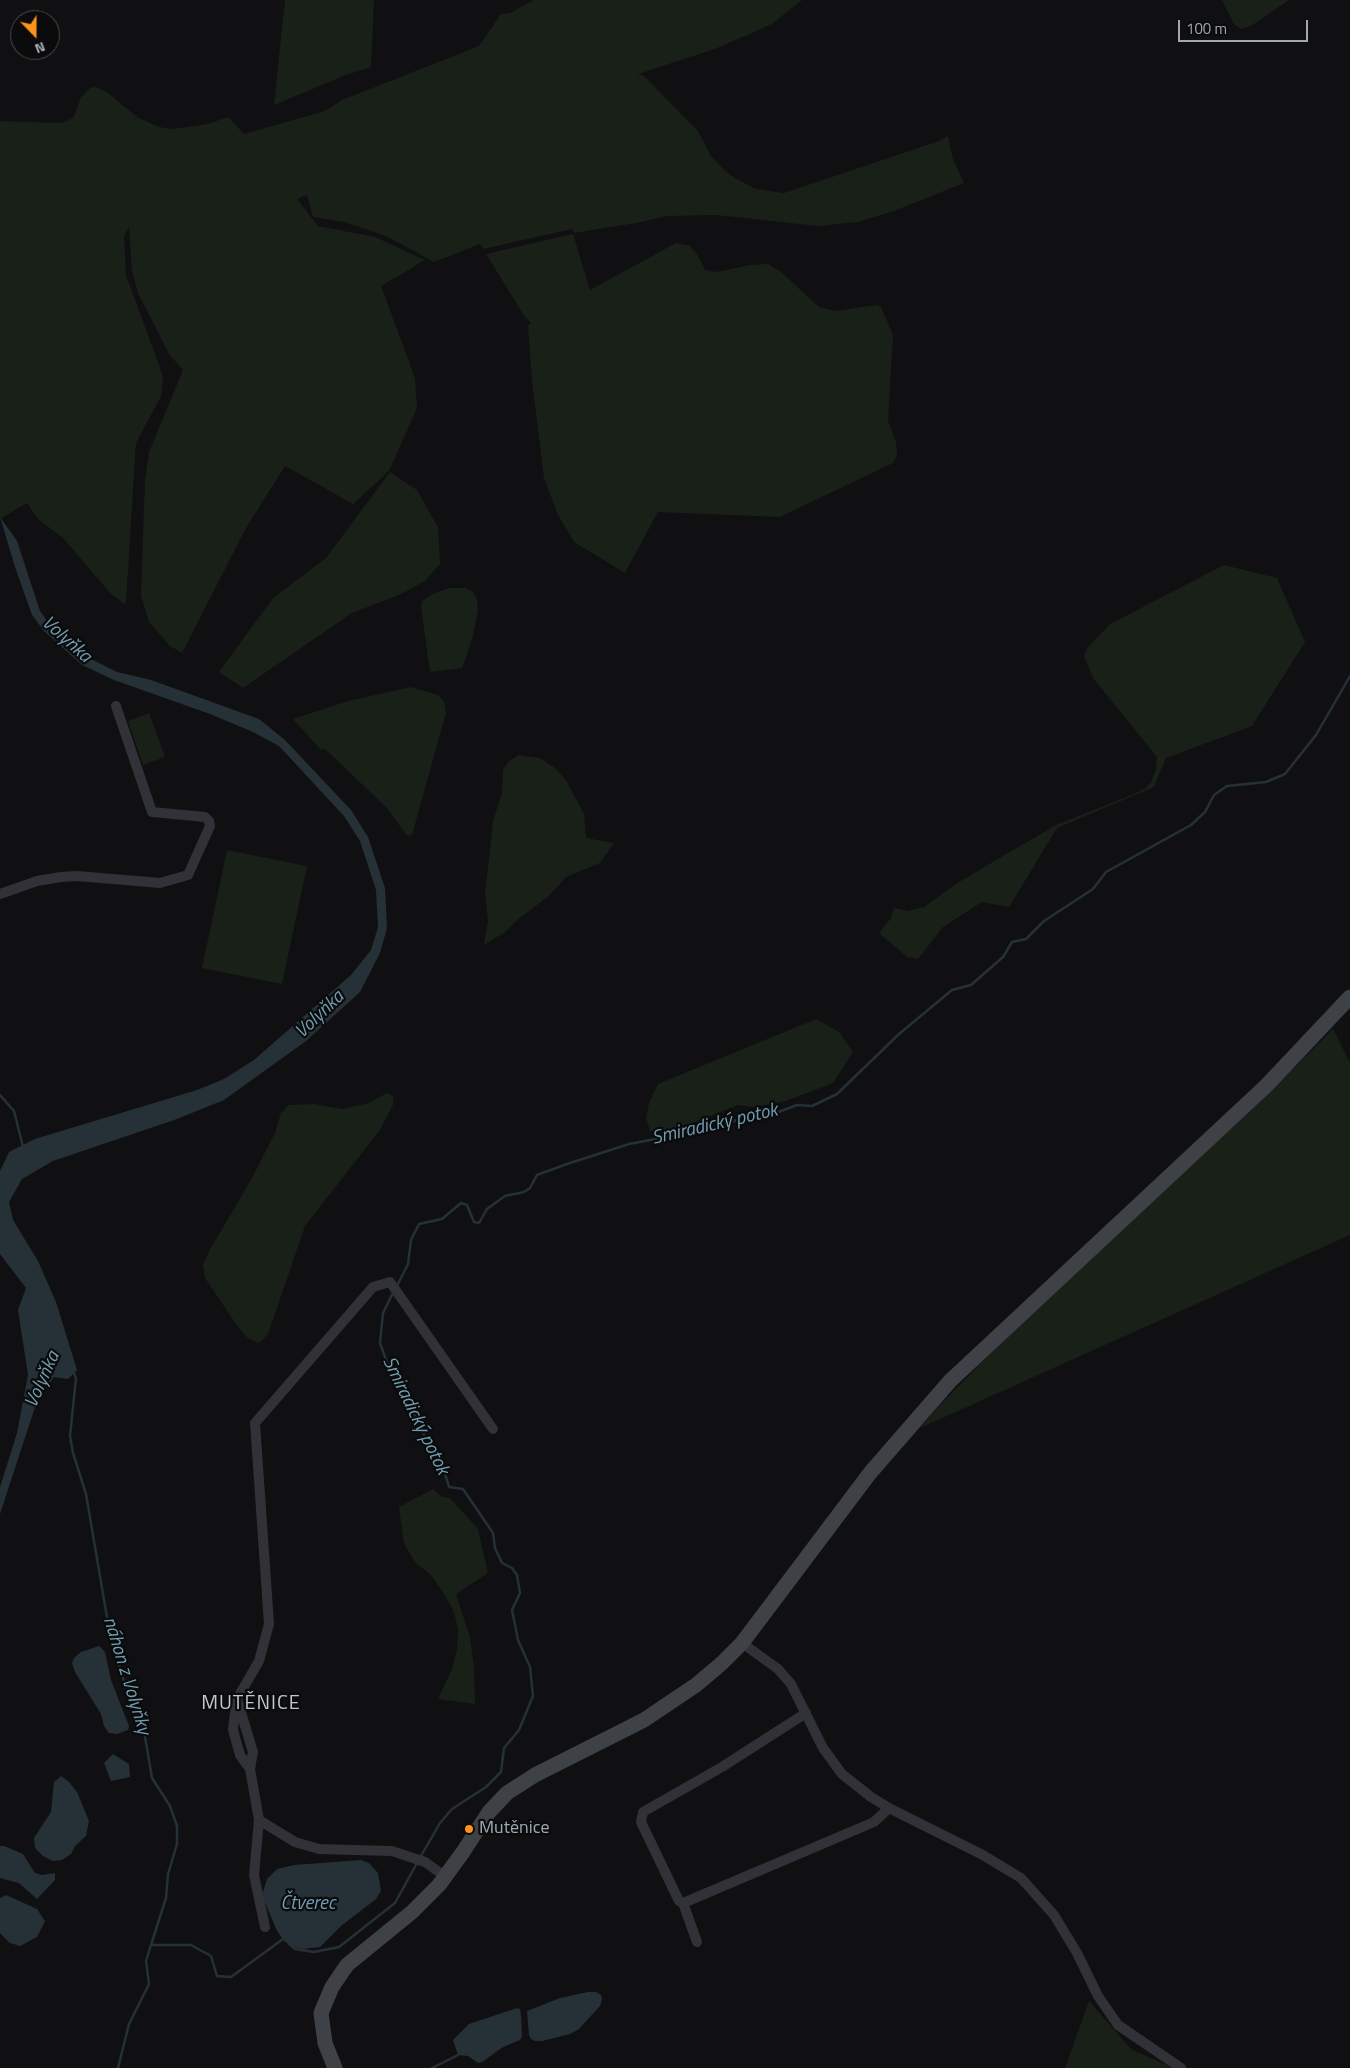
<!DOCTYPE html>
<meta charset="utf-8">
<style>
body{margin:0}
#map{position:relative;width:1350px;height:2068px;overflow:hidden;background:#101012;font-family:"Titillium Web",sans-serif}
canvas{display:block}
.north{position:absolute;left:10px;top:10px;width:50px;height:50px;box-sizing:border-box;background:#0b0b0c;border:1px solid #464a4f;border-radius:50%;rotate:158deg;font-size:14px;font-weight:700;line-height:20px;text-align:center;color:#9fa9b4}
.north::after{content:'';display:block;margin:auto;width:18px;height:22px;background:#ff921a;clip-path:polygon(50% 0,100% 100%,50% 72%,0 100%)}
.scale{position:absolute;left:1178px;top:20px;width:130px;height:22px;box-sizing:border-box;border:2px solid #9fa9b4;border-top:0;padding-left:6px;font-size:15px;line-height:18px;white-space:nowrap;color:#9fa9b4;-webkit-text-stroke:4px #0b0b0c;paint-order:stroke}
</style>
<div id="map">
<canvas width="1350" height="2068"></canvas>
<div class="north">N</div>
<div class="scale">100 m</div>
</div>
<script>
const ctx = document.querySelector('canvas').getContext('2d');
ctx.lineJoin = 'round';
function paint(path, color) { ctx.fillStyle = color; ctx.fill(path, 'evenodd'); }
const toPath = rows => new Path2D(rows.map(r => 'M' + r).join(''));
function stroke(path, color, width, dash) { ctx.strokeStyle = color; ctx.lineWidth = width; ctx.lineCap = dash ? 'butt' : 'round'; ctx.setLineDash(dash || []); ctx.stroke(path); }
function write(font, color, halo, rows, align = 'center') {
  ctx.font = font + ' "Titillium Web",sans-serif'; ctx.lineWidth = 4.5; ctx.setLineDash([]); ctx.textBaseline = 'middle'; ctx.strokeStyle = halo; ctx.fillStyle = color; for (const [text, x, y, turn = 0] of rows) {
    ctx.save(); ctx.translate(x, y); ctx.rotate((+turn || 0) * Math.PI / 180); ctx.textAlign = isNaN(turn) ? turn : align; if (halo) ctx.strokeText(text, 0, 0); ctx.fillText(text, 0, 0); ctx.restore();
  }
}
const green = toPath([
 [285,0,374,0,371,67,346,75,274,105],
 [534,0,802,0,772,24,745,36,715,49,638,74,644,76,698,131,711,156,725,171,735,178,756,189,784,193,939,141,948,136,953,159,964,183,894,211,858,222,818,226,716,215,667,216,636,223,574,233,572,229,483,249,480,244,434,262,386,236,345,222,313,217,307,195,297,199,318,226,375,237,425,260,381,286,415,378,417,408,389,471,353,504,285,466,246,528,182,653,170,646,149,622,141,596,145,479,149,452,183,370,169,354,138,293,132,271,129,227,124,236,126,275,163,376,161,396,136,443,126,603,123,603,111,594,63,538,38,519,27,503,0,519,0,121,61,123,73,118,81,97,90,88,96,87,107,92,137,117,159,127,173,129,208,124,228,117,244,134,325,111,342,100,479,46,501,14,510,13],
 [1222,0,1289,0,1251,26,1241,29,1234,24],
 [573,234,590,290,676,243,690,246,697,254,705,270,717,272,750,265,768,264,781,272,819,307,835,311,877,305,881,307,893,335,888,421,896,442,897,456,893,463,780,517,658,512,625,573,574,542,558,515,544,478,532,381,528,325,531,323,525,317,486,254],
 [390,472,417,490,438,527,440,564,425,581,399,595,352,613,243,688,219,672,273,598,326,558],
 [1224,565,1277,578,1305,642,1252,726,1166,758,1154,787,1057,828,1009,907,982,902,943,927,918,959,907,957,879,933,891,918,894,908,908,911,924,907,959,882,1056,825,1134,794,1146,788,1151,782,1156,769,1157,757,1093,678,1084,656,1088,647,1110,624],
 [449,588,465,588,473,592,477,600,478,610,472,640,462,668,430,672,421,606,422,601,433,594],
 [411,687,438,695,444,701,446,713,412,835,407,836,387,808,325,749,321,750,293,719,348,701],
 [149,713,165,757,143,765,128,721],
 [518,755,540,758,555,768,566,780,584,814,586,838,614,843,600,863,566,877,549,896,516,921,505,932,484,945,488,920,485,894,493,821,502,793,503,770,508,762],
 [227,850,307,866,282,984,202,968],
 [816,1019,839,1032,853,1052,833,1083,786,1101,754,1107,738,1105,667,1133,650,1131,646,1118,649,1103,658,1084],
 [1333,1029,1350,1063,1350,1235,920,1428,942,1403,1021,1322,1258,1104],
 [387,1093,393,1096,393,1105,380,1130,305,1226,268,1334,259,1343,249,1339,240,1330,205,1278,203,1265,209,1251,252,1178,275,1133,281,1113,289,1105,314,1104,342,1109,369,1103],
 [433,1489,442,1497,450,1498,478,1529,488,1573,456,1594,470,1637,474,1668,475,1704,438,1699,452,1669,457,1650,458,1630,454,1612,444,1594,431,1575,415,1562,404,1544,399,1507],
 [1089,2001,1131,2049,1173,2068,1065,2068]
]);
const water = toPath([
 [0,517,17,541,40,611,50,625,87,657,117,672,151,680,259,719,285,740,351,810,368,837,385,888,387,928,380,953,360,992,306,1041,224,1100,177,1119,53,1161,22,1179,9,1202,13,1220,38,1261,56,1302,77,1370,68,1379,54,1377,37,1401,0,1514,0,1487,17,1433,28,1375,18,1310,26,1288,0,1254,0,1171,9,1152,35,1139,197,1090,224,1079,254,1060,351,975,371,950,378,927,376,890,360,841,344,816,279,746,253,732,210,714,114,680,82,665,44,631,32,615,15,567],
 [99,1646,105,1652,111,1680,129,1726,128,1730,117,1734,109,1733,104,1726,101,1714,75,1672,72,1663,74,1658,81,1652],
 [113,1754,129,1764,130,1777,111,1781,104,1763],
 [61,1776,69,1782,77,1792,89,1821,86,1836,75,1846,71,1854,62,1860,53,1861,43,1856,35,1848,34,1838,51,1812,54,1782],
 [0,1846,4,1846,23,1854,35,1873,42,1875,55,1873,55,1880,37,1899,19,1883,0,1878],
 [361,1860,369,1863,378,1873,381,1891,376,1899,341,1926,320,1947,303,1949,293,1947,284,1941,277,1931,264,1900,263,1892,267,1879,277,1869,294,1865],
 [6,1895,37,1909,45,1921,37,1937,20,1946,10,1943,0,1933,0,1898],
 [588,1992,596,1992,601,1995,602,1999,600,2006,579,2029,570,2034,542,2041,535,2041,531,2039,529,2035,527,2011,560,1998],
 [517,2008,520,2009,521,2015,522,2037,520,2040,503,2047,482,2062,478,2063,468,2056,458,2055,453,2040,469,2024]
]);
const stream = toPath([
 [0,1095,14,1111,23,1147],
 [397,1286,408,1264,411,1240,419,1224,442,1219,461,1203,467,1205,474,1222,479,1223,487,1209,505,1196,524,1192,530,1188,537,1175,567,1164,629,1144,719,1127,752,1114,763,1118,797,1105,812,1106,837,1094,899,1034,952,990,971,985,1003,957,1012,942,1026,939,1044,921,1093,889,1106,872,1191,825,1205,812,1214,795,1227,786,1266,782,1285,774,1316,735,1350,676],
 [393,1293,383,1313,380,1343,393,1379,401,1392,412,1402,417,1426,424,1434,429,1452,444,1470,449,1487,463,1489,493,1533,495,1548,502,1563,512,1568,517,1575,520,1593,512,1610,518,1640,530,1667,533,1696,519,1730,504,1748,501,1772,486,1787,452,1809,440,1823,421,1856],
 [73,1371,76,1378,70,1436,73,1453,86,1494,110,1635,129,1698,144,1731,152,1778,170,1806,177,1826,177,1844,168,1874,166,1898,151,1945],
 [289,1944,295,1949,314,1952,339,1947,395,1903,417,1863],
 [118,2068,129,2024,149,1984,146,1961,151,1945,191,1945,211,1956,217,1976,231,1977,283,1939],
 [432,2068,458,2055]
]);
const street = toPath([
 [0,894,37,881,61,877,77,876,160,883,188,875,210,826,209,821,205,817,152,812,116,706],
 [742,1643,778,1669,791,1684,823,1748,842,1774,871,1797,889,1808,981,1854,1021,1878,1054,1915,1077,1953,1098,1996,1118,2025,1181,2068],
 [236,1705,233,1730,240,1755,250,1769],
 [806,1713,722,1767,643,1812,641,1822,679,1901,683,1903,688,1901,874,1822,889,1808],
 [259,1820,254,1875,265,1927],
 [446,1877,425,1862,392,1851,319,1849,295,1842,259,1820,250,1769,253,1752,237,1699,259,1661,269,1624,255,1423,373,1287,390,1282,493,1429],
 [683,1903,697,1942]
]);
const secondary = toPath([
 [335,2068,325,2043,321,2013,332,1987,347,1965,412,1912,439,1885,463,1852,489,1812,507,1793,535,1775,644,1720,696,1685,721,1664,742,1643,870,1473,950,1381,1267,1085,1350,997]
]);
const markers = [
 [469,1829,5,"#ff921a"]
];
const poiNames = [
 ["Mutěnice",479,1829]
];
const waterNames = [
 ["Volyňka",66,640,42],
 ["Volyňka",320,1015,-44],
 ["Smiradický potok",715,1125,-13],
 ["Volyňka",43,1380,-66],
 ["Smiradický potok",415,1416,64],
 ["náhon z Volyňky",126,1676,73],
 ["Čtverec",308,1904]
];
const quarterNames = [
 ["MUTĚNICE",251,1704]
];
paint(green, '#182018');
paint(water, '#253136');
stroke(stream, '#253136', 2.5);
stroke(street, '#303237', 10);
stroke(secondary, '#3e4247', 15);
for (const [x, y, r, color] of markers) { const dot = new Path2D(); dot.arc(x, y, r, 0, 2 * Math.PI); ctx.fillStyle = color; ctx.fill(dot); stroke(dot, '#0b0b0c', 2); }
write('18px', '#9fa9b4', '#0b0b0c', poiNames, 'left');
write('italic 19px', '#729eb4', '#0b0b0c', waterNames);
ctx.letterSpacing = '1px';
write('20px', '#c1c7d0', '#0b0b0c', quarterNames);
ctx.letterSpacing = '0px';
</script>
